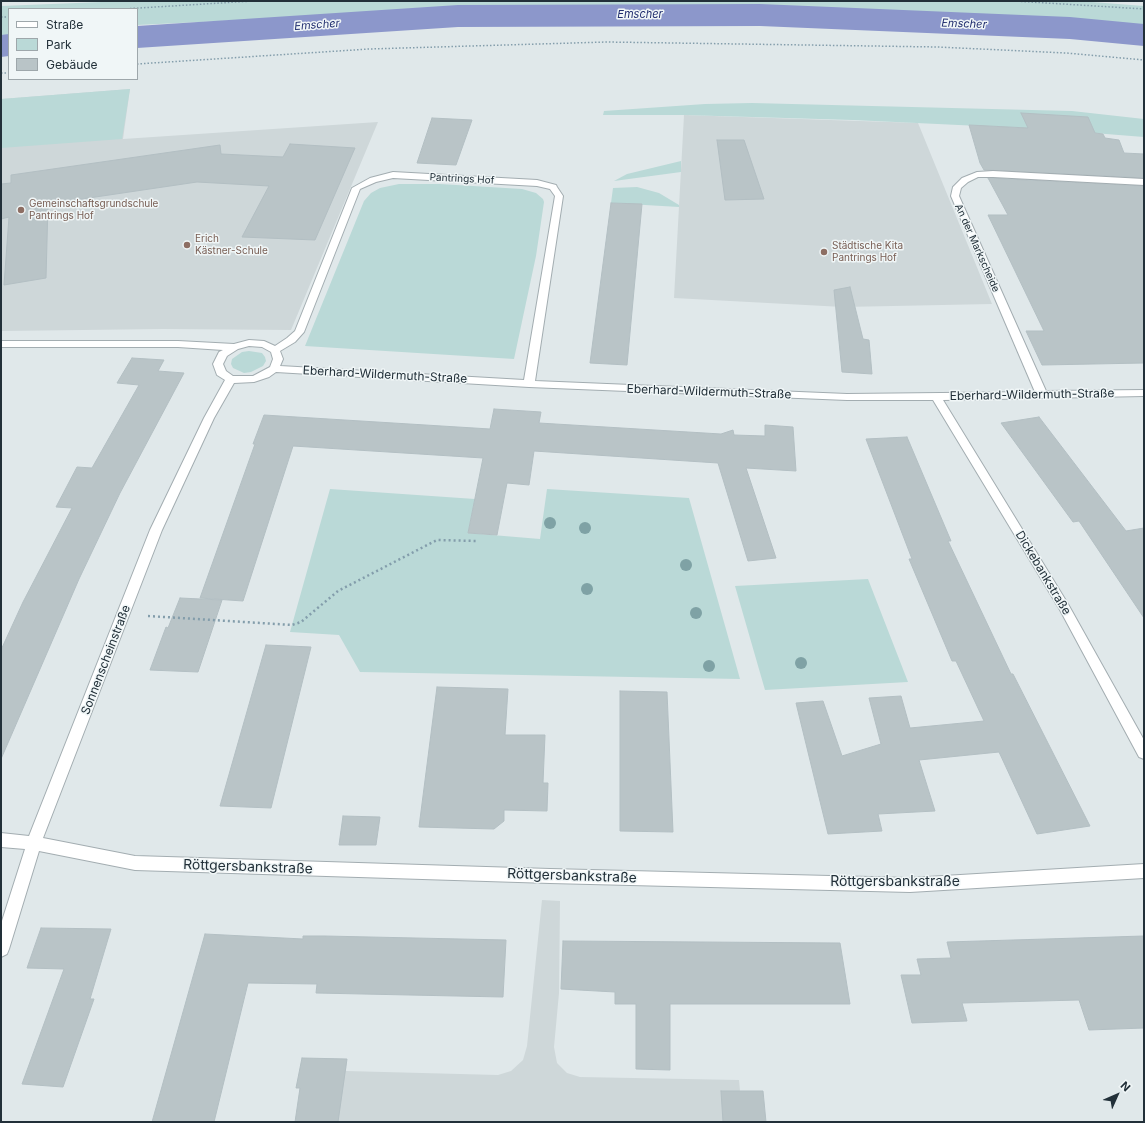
<!DOCTYPE html>
<meta charset="utf-8">
<style>
body{margin:0}
#map{position:relative;width:1145px;height:1123px;overflow:hidden;background:#e0e8ea;font-family:Inter,sans-serif}
canvas{display:block}
.frame{position:absolute;inset:0;border:2px solid #223039;pointer-events:none}
.legend{position:absolute;left:8px;top:8px;width:130px;height:72px;box-sizing:border-box;background:#f0f6f7;border:1px solid #9ea7ab;margin:0;padding:5px 7px;list-style:none;font-size:12px;color:#223039}
.legend li{display:flex;align-items:center;gap:8px;height:20px}
.legend b{width:20px;border:1px solid #9ea7ab}
.north{position:absolute;left:1097px;top:1075px;width:40px;height:40px;-webkit-text-stroke:3px #f0f6f7;paint-order:stroke;rotate:45deg;font-size:11px;font-weight:700;line-height:16px;text-align:center;color:#223039}
.north::after{content:'';display:block;margin:auto;width:14px;height:18px;background:#223039;clip-path:polygon(50% 0,100% 100%,50% 72%,0 100%)}
</style>
<div id="map">
<canvas width="1145" height="1123"></canvas>
<div class="frame"></div>
<ul class="legend">
<li><b style="height:5px;background:#fff"></b>Straße</li>
<li><b style="height:11px;background:#bad9d7"></b>Park</li>
<li><b style="height:11px;background:#b9c4c7"></b>Gebäude</li>
</ul>
<div class="north">N</div>
</div>
<script>
const ctx = document.querySelector('canvas').getContext('2d');
ctx.lineJoin = 'round';
function paint(path, color) { ctx.fillStyle = color; ctx.fill(path, 'evenodd'); }
const toPath = rows => new Path2D(rows.map(r => 'M' + r).join(''));
function stroke(path, color, width, dash) { ctx.strokeStyle = color; ctx.lineWidth = width; ctx.lineCap = dash ? 'butt' : 'round'; ctx.setLineDash(dash || []); ctx.stroke(path); }
function write(font, color, halo, rows, align = 'center') {
  ctx.font = font + ' Inter,sans-serif'; ctx.lineWidth = 3; ctx.setLineDash([]); ctx.textBaseline = 'middle'; ctx.strokeStyle = halo; ctx.fillStyle = color; for (const [text, x, y, turn = 0] of rows) {
    ctx.save(); ctx.translate(x, y); ctx.rotate((+turn || 0) * Math.PI / 180); ctx.textAlign = isNaN(turn) ? turn : align; if (halo) ctx.strokeText(text, 0, 0); ctx.fillText(text, 0, 0); ctx.restore();
  }
}
const built = toPath([
 [130,89,123,139,378,122,291,330,164,329,1,331,1,99],
 [684,115,918,123,992,304,843,307,674,298],
 [542,900,560,901,559,993,554,1047,557,1063,567,1073,580,1077,739,1080,740,1091,766,1122,295,1122,300,1088,296,1088,302,1058,347,1059,346,1071,498,1075,511,1071,523,1060,527,1046]
]);
const green = toPath([
 [127,1,1079,1,1144,6,1144,30,1029,21,783,10,630,7,472,9,137,25,137,9,9,9,9,35,1,36,1,6],
 [130,89,122,139,1,148,1,99],
 [752,103,1072,111,1144,119,1144,137,1043,129,853,120,684,115,603,115,604,111,705,104],
 [681,161,681,172,614,181,627,174],
 [399,184,440,184,522,189,536,193,543,199,544,202,536,256,514,359,305,346,364,201,371,193,380,188],
 [637,187,659,193,679,205,679,207,611,203,613,188],
 [249,351,262,353,265,357,266,361,263,366,251,372,244,373,233,368,231,364,232,359,242,352],
 [330,489,475,499,468,533,540,539,547,489,689,498,740,679,360,672,339,635,290,632],
 [868,579,908,682,765,690,735,586]
]);
const river = toPath([
 [760,4,1070,17,1144,24,1144,46,1070,39,760,26,458,27,137,48,137,26,458,5,760,4],
 [9,34,9,56,1,57,1,35,9,34]
]);
const building = toPath([
 [1021,113,1088,117,1095,133,1103,134,1105,138,1119,140,1124,153,1144,154,1144,178,984,170,980,163,969,125,1028,128,1021,113],
 [432,118,472,120,456,165,417,163,432,118],
 [717,140,744,140,764,199,725,200,717,140],
 [290,144,355,148,315,240,242,237,269,186,197,182,48,204,46,278,4,285,9,217,1,219,1,184,11,183,11,175,220,145,221,154,283,157,290,144],
 [988,178,1144,186,1144,363,1042,365,1026,331,1044,331,988,215,1008,215,988,178],
 [611,203,642,204,627,365,590,363,611,203],
 [850,287,863,339,869,340,872,374,842,372,834,290,850,287],
 [132,358,164,360,158,371,184,373,120,493,79,579,1,759,1,650,23,602,72,508,56,507,77,467,92,468,139,385,117,383,132,358],
 [494,409,541,412,539,423,721,434,733,430,734,435,765,436,765,425,793,427,796,471,746,468,776,558,748,561,718,463,534,451,529,485,507,483,497,535,468,533,483,458,293,446,243,601,200,598,255,444,253,444,264,415,490,429,494,409],
 [1039,417,1126,531,1144,528,1144,618,1079,521,1073,522,1001,423,1039,417],
 [907,437,951,541,948,541,1011,674,1013,674,1090,826,1037,834,999,752,919,760,935,811,878,814,882,831,828,834,796,703,823,701,842,756,881,744,869,698,901,696,910,728,984,721,956,661,952,661,909,559,912,559,866,439,907,437],
 [180,598,222,600,198,672,150,670,166,627,168,628,180,598],
 [266,645,311,647,271,808,220,806,266,645],
 [437,687,508,689,505,735,545,735,543,783,548,783,547,811,504,810,504,821,494,829,419,827,437,687],
 [620,691,667,692,673,832,620,831,620,691],
 [343,816,380,817,376,845,339,845,343,816],
 [41,928,111,929,90,999,94,999,63,1087,22,1084,64,969,27,968,41,928],
 [205,934,303,939,303,936,325,936,506,940,503,997,316,993,317,984,248,983,214,1122,152,1122,205,934],
 [1144,936,1144,1028,1089,1030,1079,1000,962,1003,967,1021,912,1023,901,975,921,975,917,959,951,958,947,942,1144,936],
 [563,941,840,943,850,1004,670,1004,670,1070,636,1069,636,1004,615,1004,615,992,561,989,563,941],
 [302,1058,347,1059,338,1122,295,1122,300,1088,296,1088,302,1058],
 [721,1091,763,1091,766,1122,723,1122,721,1091]
]);
const pathFar1 = toPath([
 [1014,1,1144,9],
 [123,9,253,1],
 [1,17,9,17],
 [137,64,369,49,607,42,938,47,1066,53,1144,60],
 [1,73,9,73]
]);
const path = toPath([
 [148,616,292,625,301,622,338,591,437,540,478,541]
]);
const minor = toPath([
 [993,171,1144,179,1144,185,993,177,978,177,968,182,961,188,959,196,1046,391,1144,390,1144,396,943,400,1068,604,1144,740,1144,759,1139,757,1060,610,933,400,847,400,529,387,276,372,269,377,254,382,234,383,214,418,162,530,43,838,135,856,550,869,910,878,1144,864,1144,878,910,892,550,883,135,870,39,851,9,949,7,954,1,957,1,924,25,849,1,847,1,833,29,836,150,530,204,418,225,380,217,375,213,364,219,352,223,350,178,347,1,347,1,341,178,341,234,344,249,340,264,341,275,346,287,338,295,331,352,188,370,178,393,172,537,180,556,185,557,187,563,196,535,381,847,394,1035,392,951,196,953,187,962,178,977,172,993,171],
 [393,178,537,186,550,189,555,196,524,380,280,366,283,359,280,351,295,342,304,332,360,189,376,182,393,178],
 [249,346,262,347,271,352,273,359,270,367,253,376,233,376,226,371,223,364,227,356,238,349,249,346]
]);
const trees = [
 [550,523],
 [585,528],
 [686,565],
 [587,589],
 [696,613],
 [801,663],
 [709,666]
];
const markers = [
 [21,210,4,"#8d6e63"],
 [187,245,4,"#8d6e63"],
 [824,252,4,"#8d6e63"]
];
const farStreetnames = [
 ["Pantrings Hof",462,179,3],
 ["An der Markscheide",977,248,66]
];
const farEducationnames = [
 ["Gemeinschaftsgrundschule",29,204],
 ["Pantrings Hof",29,216],
 ["Erich",195,239],
 ["Kästner-Schule",195,251],
 ["Städtische Kita",832,246],
 ["Pantrings Hof",832,258]
];
const farWaternames = [
 ["Emscher",640,15],
 ["Emscher",964,24,2],
 ["Emscher",317,25,-4]
];
const streetNames = [
 ["Eberhard-Wildermuth-Straße",385,375,3],
 ["Eberhard-Wildermuth-Straße",709,392,2],
 ["Eberhard-Wildermuth-Straße",1032,395,-1],
 ["Dickebankstraße",1043,573,59],
 ["Sonnenscheinstraße",106,660,-69]
];
const nearStreetnames = [
 ["Röttgersbankstraße",248,867,2],
 ["Röttgersbankstraße",572,876,2],
 ["Röttgersbankstraße",895,882]
];
paint(built, '#ced7d9');
paint(green, '#bad9d7');
paint(river, '#8c97cb');
paint(building, '#b9c4c7');
stroke(building, '#b3bfc3', 1);
stroke(minor, '#a3adb1', 2);
stroke(pathFar1, '#839dab', 1.5, [1.5, 2]);
stroke(path, '#839dab', 2.5, [2, 3]);
paint(minor, '#fff');
ctx.fillStyle = '#7fa2a5';
for (const [x, y] of trees) { ctx.beginPath(); ctx.arc(x, y, 6, 0, 2 * Math.PI); ctx.fill(); }
for (const [x, y, r, color] of markers) { const dot = new Path2D(); dot.arc(x, y, r, 0, 2 * Math.PI); ctx.fillStyle = color; ctx.fill(dot); stroke(dot, '#f0f6f7', 1.5); }
write('10px', '#223039', '#f0f6f7', farStreetnames);
write('10px', '#785e54', '#f0f6f7', farEducationnames, 'left');
write('italic 11px', '#212e6f', '#f0f6f7', farWaternames);
write('12px', '#223039', '#f0f6f7', streetNames);
write('14px', '#223039', '#f0f6f7', nearStreetnames);
</script>
